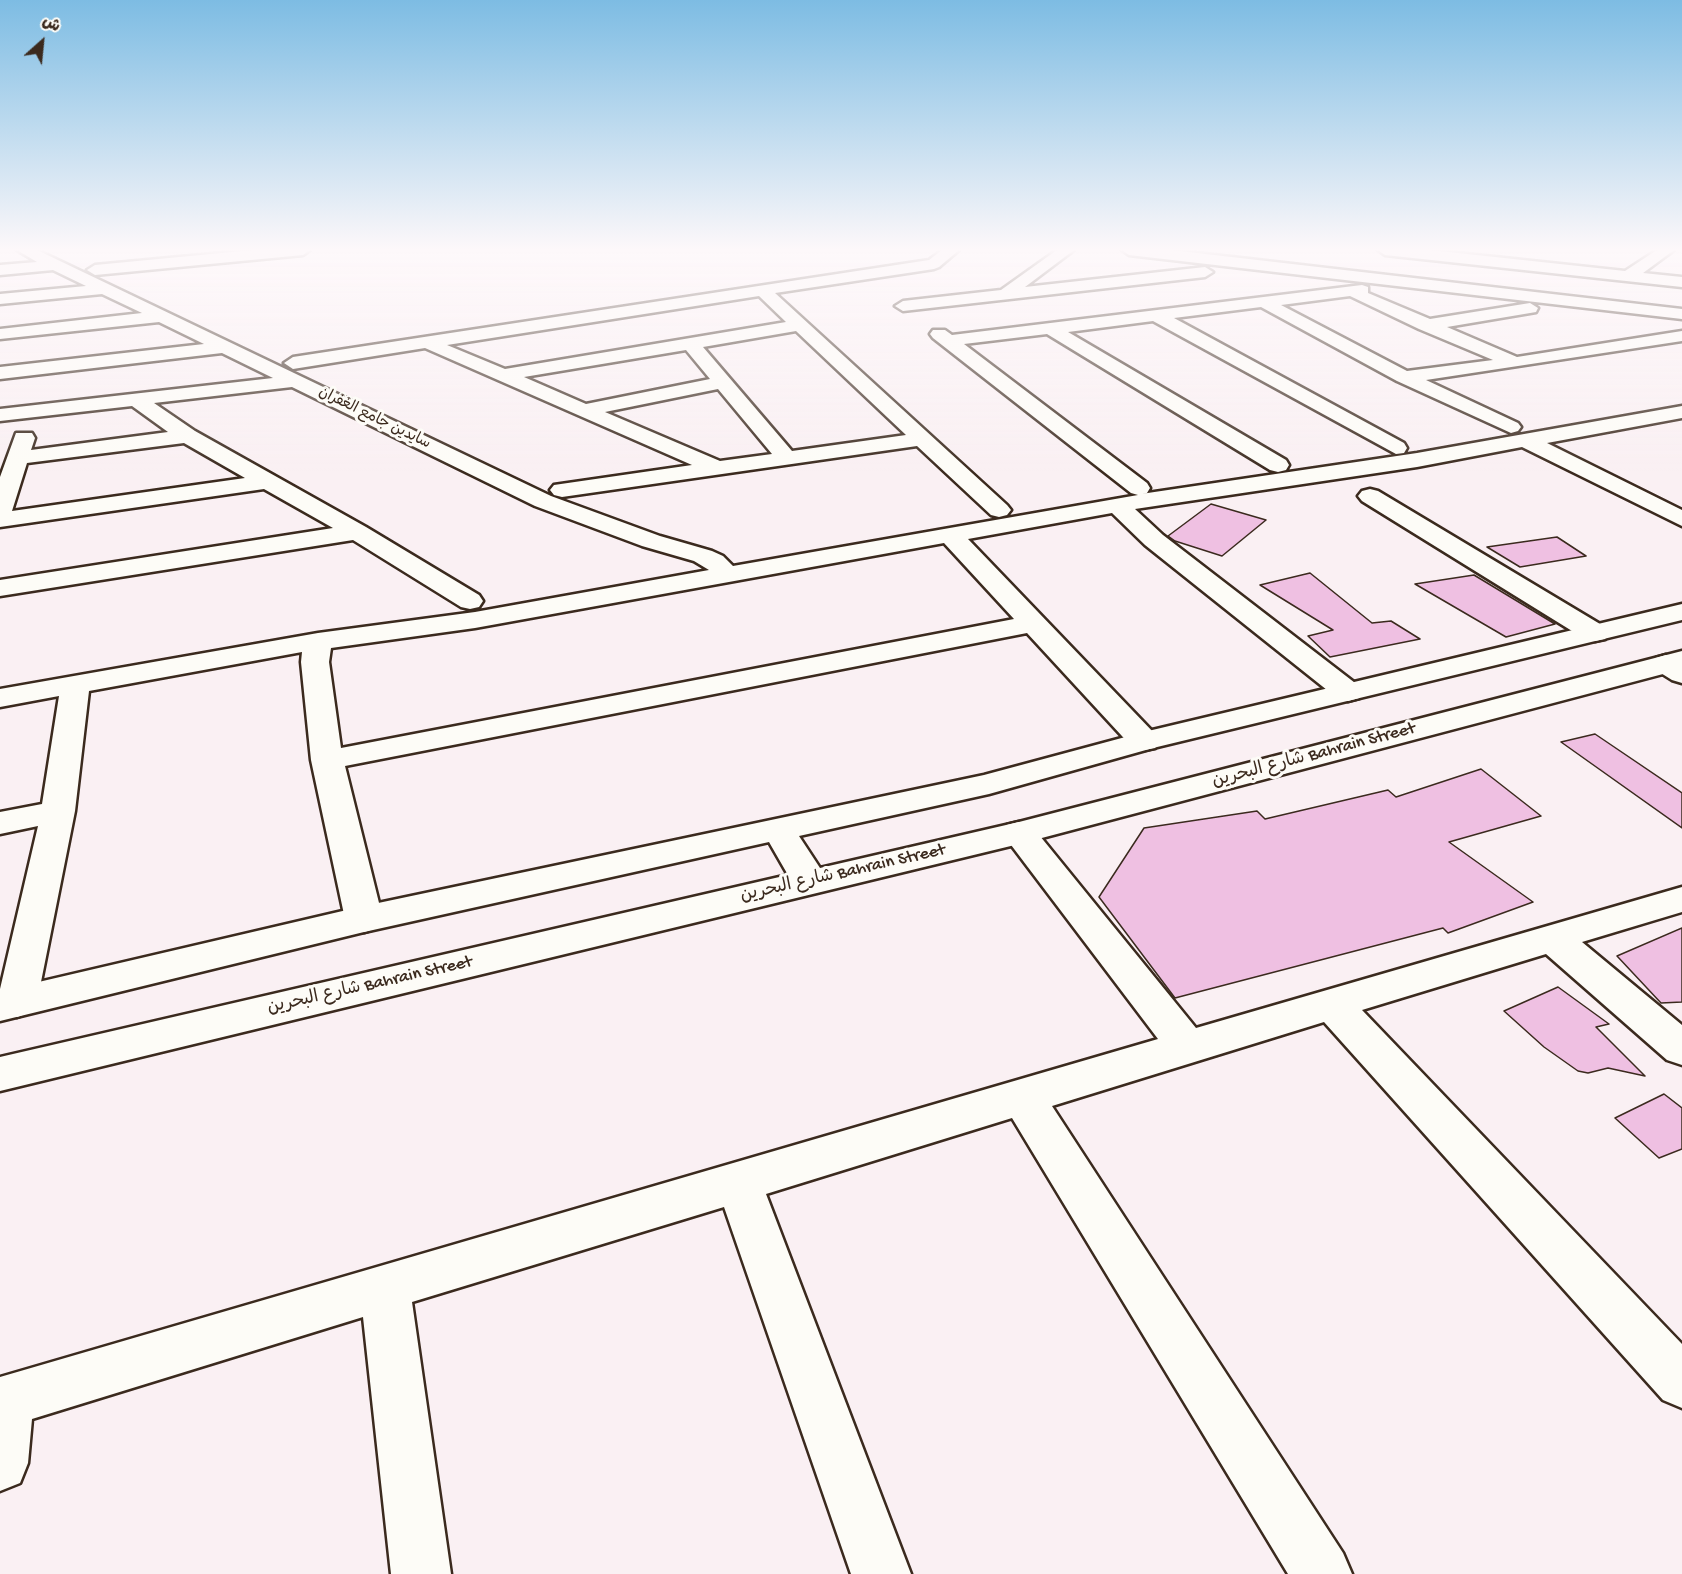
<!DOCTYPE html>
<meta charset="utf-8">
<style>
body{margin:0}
#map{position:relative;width:1682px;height:1574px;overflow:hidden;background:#faf0f3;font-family:"Gochi Hand","Playpen Sans Arabic",sans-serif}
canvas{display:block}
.north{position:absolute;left:12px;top:12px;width:60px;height:60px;-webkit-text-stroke:4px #fdfcf7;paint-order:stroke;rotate:27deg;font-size:16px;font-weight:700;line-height:24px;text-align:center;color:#3b2a1e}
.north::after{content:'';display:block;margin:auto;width:21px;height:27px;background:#3b2a1e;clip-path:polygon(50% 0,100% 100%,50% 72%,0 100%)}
</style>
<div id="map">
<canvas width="1682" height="1574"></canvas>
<div class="north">ش</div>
</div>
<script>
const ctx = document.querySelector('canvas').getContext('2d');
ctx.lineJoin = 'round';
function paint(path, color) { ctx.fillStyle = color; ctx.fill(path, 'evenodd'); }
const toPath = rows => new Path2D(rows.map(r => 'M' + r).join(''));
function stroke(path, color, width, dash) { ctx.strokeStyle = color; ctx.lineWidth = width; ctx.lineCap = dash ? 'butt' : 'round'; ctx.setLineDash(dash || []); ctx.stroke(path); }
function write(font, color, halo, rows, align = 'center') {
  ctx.font = font + ' "Gochi Hand","Playpen Sans Arabic",sans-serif'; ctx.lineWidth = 6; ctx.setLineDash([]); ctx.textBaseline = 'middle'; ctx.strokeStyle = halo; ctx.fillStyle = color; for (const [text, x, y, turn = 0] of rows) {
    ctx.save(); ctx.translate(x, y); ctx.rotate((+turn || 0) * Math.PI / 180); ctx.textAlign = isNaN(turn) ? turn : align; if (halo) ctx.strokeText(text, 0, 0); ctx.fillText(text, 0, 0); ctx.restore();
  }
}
const building = toPath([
 [1211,504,1266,520,1222,556,1175,541,1168,536,1211,504],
 [1557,537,1586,556,1520,567,1487,547,1557,537],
 [1310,573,1372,623,1391,621,1420,639,1330,657,1308,636,1333,630,1260,585,1310,573],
 [1474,575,1555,624,1506,637,1415,584,1474,575],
 [1595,734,1682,793,1682,828,1561,742,1595,734],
 [1481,769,1541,816,1449,842,1533,902,1448,933,1443,928,1175,998,1099,897,1144,828,1257,811,1265,819,1388,790,1396,797,1481,769],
 [1682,928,1682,1002,1661,1003,1617,956,1682,928],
 [1558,987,1609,1024,1596,1027,1645,1076,1608,1068,1588,1073,1578,1071,1544,1047,1504,1011,1558,987],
 [1664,1094,1682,1108,1682,1149,1659,1158,1615,1118,1664,1094]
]);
const minor = toPath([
 [17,250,37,250,551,496,660,536,712,551,723,556,733,566,1138,495,1131,493,933,338,930,334,933,330,945,330,952,335,1362,285,1368,287,1368,293,1430,319,1530,303,1538,308,1536,312,1447,327,1517,357,1682,331,1682,341,1426,380,1518,423,1521,427,1518,431,1511,433,1397,381,1261,307,1174,318,1404,443,1407,448,1404,453,1396,454,1153,321,1068,332,1286,460,1289,465,1286,470,1278,472,1270,470,1047,334,964,344,1147,483,1150,488,1147,493,1141,494,1417,453,1682,406,1682,418,1547,443,1682,510,1682,526,1522,447,1417,467,1135,509,1163,535,1359,686,1363,692,1359,698,1348,701,1337,698,1145,545,1112,513,968,539,1155,734,1160,741,1155,748,1144,750,1133,748,1027,633,345,766,383,919,377,928,364,932,351,928,345,919,311,760,301,662,302,652,89,691,75,811,37,1002,31,1012,17,1017,3,1012,0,1007,0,989,38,826,0,834,0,812,42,804,59,696,0,707,0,689,318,633,475,612,709,570,694,561,642,546,535,506,292,387,154,403,195,431,366,527,479,595,483,601,479,607,470,609,461,607,353,540,0,596,0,580,333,528,264,489,0,527,0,477,16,433,32,433,35,438,31,450,168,432,132,406,0,421,0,409,273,378,222,353,0,379,0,367,204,344,159,322,0,339,0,329,142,313,102,294,0,304,0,294,86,286,53,270,0,275,0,265,37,262,17,250],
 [1350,296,1419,329,1493,360,1407,371,1281,305,1350,296],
 [184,443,245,478,12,511,27,463,184,443],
 [944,543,1014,619,341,748,329,662,331,648,475,628,944,543],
 [253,250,310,250,303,255,95,275,87,270,95,265,253,250],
 [942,250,959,250,939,267,934,269,775,293,1007,505,1011,510,1007,515,999,517,991,515,917,446,562,497,554,495,550,490,554,485,692,465,425,348,293,369,284,363,293,357,929,260,942,250],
 [759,296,786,322,505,369,447,345,759,296],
 [796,331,906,435,792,451,703,347,796,331],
 [686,350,710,379,586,404,524,377,686,350],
 [718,389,772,454,720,461,605,412,718,389],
 [1057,250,1074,250,1025,287,1205,267,1213,272,1205,277,903,311,895,306,903,301,1001,290,1057,250],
 [1122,250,1171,250,1682,309,1682,319,1129,255,1122,250],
 [1378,250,1430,250,1625,271,1657,250,1674,250,1643,273,1682,277,1682,287,1385,255,1378,250],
 [1370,489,1378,491,1605,627,1609,633,1605,639,1595,641,1585,639,1362,501,1358,496,1362,491,1370,489],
 [1666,655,1682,661,1682,683,1672,680,1656,670,1652,664,1656,658,1666,655],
 [1019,822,1031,825,1196,1028,1682,887,1682,912,1582,942,1682,1025,1682,1065,1667,1060,1546,954,1362,1010,1682,1344,1682,1408,1663,1400,1324,1022,1052,1106,1343,1553,1352,1574,1288,1574,1012,1118,766,1194,911,1574,851,1574,724,1207,412,1302,451,1574,391,1574,363,1317,32,1419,28,1463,20,1483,0,1491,0,1377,1158,1039,1002,833,1007,825,1019,822]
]);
const major = toPath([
 [1682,604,1682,620,1153,748,989,794,799,836,820,868,1019,822,1682,651,1682,669,1019,844,0,1091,0,1057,788,875,769,842,364,932,0,1021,0,991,364,906,984,775,1144,732,1682,604]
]);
const farStreetnames = [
 ["سايدين جامع الغفران",374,419,26]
];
const streetNames = [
 ["شارع البحرين Bahrain Street",1314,756,-15],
 ["شارع البحرين Bahrain Street",843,874,-13],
 ["شارع البحرين Bahrain Street",370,986,-13]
];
paint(building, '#efc0e2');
stroke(building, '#3b2a1e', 1.5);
stroke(minor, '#3b2a1e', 5);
stroke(major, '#3b2a1e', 5);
paint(minor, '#fdfcf7');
paint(major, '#fdfcf7');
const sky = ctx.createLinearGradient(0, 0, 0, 471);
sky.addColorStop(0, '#7dbce3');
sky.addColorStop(0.53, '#fdf8fa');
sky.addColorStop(1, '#fdf8fa00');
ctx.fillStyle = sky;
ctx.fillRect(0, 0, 1682, 471);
write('15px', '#3b2a1e', '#fdfcf7', farStreetnames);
write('18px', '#3b2a1e', '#fdfcf7', streetNames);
</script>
